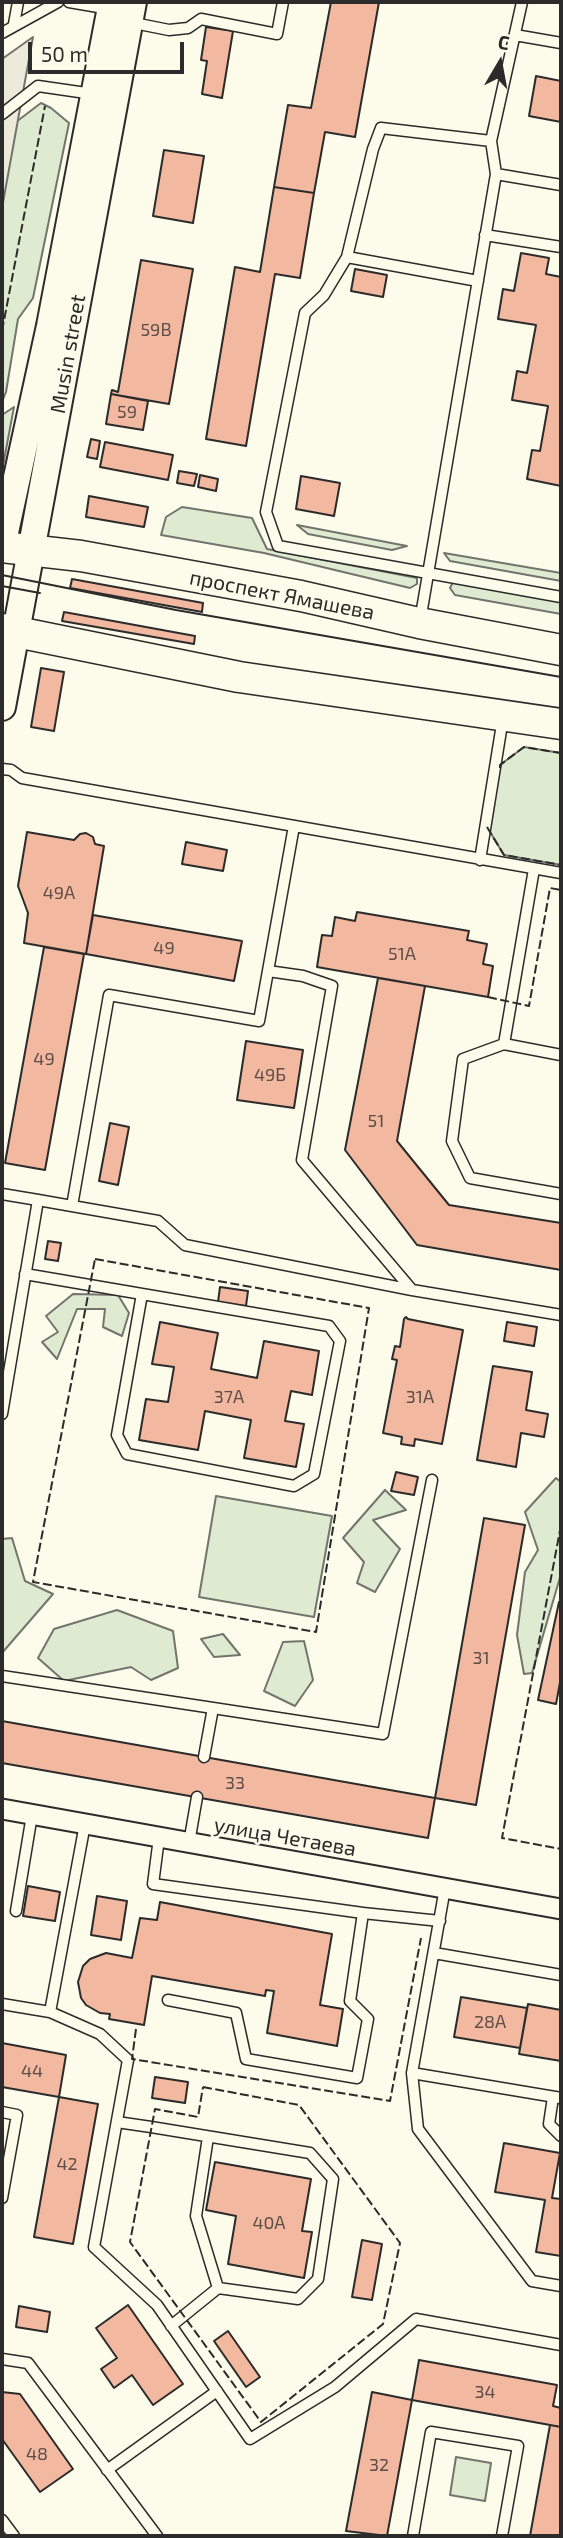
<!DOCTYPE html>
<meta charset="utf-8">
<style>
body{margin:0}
#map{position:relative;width:563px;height:2538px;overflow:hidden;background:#fdfbea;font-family:"Exo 2",sans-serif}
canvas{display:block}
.frame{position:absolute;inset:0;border:4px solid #2b2b2b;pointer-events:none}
.north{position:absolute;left:465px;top:28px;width:70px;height:70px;-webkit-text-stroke:5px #fdfbea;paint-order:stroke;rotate:10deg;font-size:19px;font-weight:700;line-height:28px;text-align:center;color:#2b2b2b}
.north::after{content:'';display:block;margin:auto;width:24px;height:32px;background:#2b2b2b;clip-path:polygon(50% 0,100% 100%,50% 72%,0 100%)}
.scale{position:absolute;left:28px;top:42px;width:156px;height:32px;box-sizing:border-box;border:4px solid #2b2b2b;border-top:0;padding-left:9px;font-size:21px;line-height:24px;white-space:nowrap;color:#2b2b2b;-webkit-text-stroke:5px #fdfbea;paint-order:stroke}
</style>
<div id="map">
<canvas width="563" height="2538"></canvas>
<div class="frame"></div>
<div class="north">С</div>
<div class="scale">50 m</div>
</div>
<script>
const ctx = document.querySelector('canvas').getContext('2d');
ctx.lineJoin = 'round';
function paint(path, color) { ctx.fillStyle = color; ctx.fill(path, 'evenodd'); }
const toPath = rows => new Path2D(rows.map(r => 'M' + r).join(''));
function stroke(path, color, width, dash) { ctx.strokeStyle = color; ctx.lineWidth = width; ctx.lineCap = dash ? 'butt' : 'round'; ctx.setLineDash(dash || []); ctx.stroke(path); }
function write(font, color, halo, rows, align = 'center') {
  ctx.font = font + ' "Exo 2",sans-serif'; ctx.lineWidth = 5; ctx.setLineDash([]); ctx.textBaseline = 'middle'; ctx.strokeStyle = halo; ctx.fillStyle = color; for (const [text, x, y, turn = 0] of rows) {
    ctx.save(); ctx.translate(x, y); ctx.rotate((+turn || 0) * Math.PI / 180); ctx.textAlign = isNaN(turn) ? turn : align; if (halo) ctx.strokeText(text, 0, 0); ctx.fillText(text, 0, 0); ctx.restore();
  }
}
const green = toPath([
 [41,103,51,108,69,123,33,298,18,319,6,392,2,402,2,202,16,122,41,103],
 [14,407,2,471,2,415,14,407],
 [182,507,252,518,267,549,417,578,417,584,410,588,264,553,161,535,166,517,182,507],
 [297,525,407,546,392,550,308,534,297,525],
 [444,553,561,573,561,581,450,561,444,553],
 [453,582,561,601,561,614,455,595,450,588,453,582],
 [524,747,561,753,561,865,504,855,487,827,500,765,524,747],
 [73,1294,118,1295,129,1313,122,1336,103,1327,105,1309,77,1309,57,1359,42,1342,58,1332,46,1316,73,1294],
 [556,1478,561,1482,561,1574,532,1673,524,1674,517,1635,525,1572,538,1550,525,1512,556,1478],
 [385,1490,406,1510,373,1520,400,1549,375,1592,357,1583,364,1562,343,1538,385,1490],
 [216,1496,332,1516,314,1617,199,1597,216,1496],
 [12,1538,25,1581,53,1594,2,1653,2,1539,12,1538],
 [117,1610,173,1631,178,1668,151,1680,131,1667,64,1681,38,1658,54,1629,117,1610],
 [223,1634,240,1655,214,1657,201,1639,223,1634],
 [304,1641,313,1680,295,1706,264,1691,283,1642,304,1641],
 [456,2457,491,2463,485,2501,450,2495,456,2457]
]);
const parking = toPath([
 [33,37,2,208,2,59,33,37]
]);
const building = toPath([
 [331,2,379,2,355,137,325,132,314,193,274,187,288,105,311,108,331,2],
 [206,27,233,31,222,98,202,94,207,61,201,60,206,27],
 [536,76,561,81,561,122,529,116,536,76],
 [164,150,204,156,193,223,153,216,164,150],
 [274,187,314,193,300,278,275,274,246,446,206,439,235,267,260,272,274,187],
 [521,253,549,258,546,274,561,277,561,486,527,479,532,450,540,451,548,406,512,400,517,371,527,373,536,325,498,319,503,289,514,291,521,253],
 [141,260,193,269,169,404,111,394,112,390,118,392,141,260],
 [355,269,387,275,383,297,351,291,355,269],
 [111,394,148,401,143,430,106,424,111,394],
 [91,439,100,441,97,459,87,457,91,439],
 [105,442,173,455,168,480,100,467,105,442],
 [179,471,197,474,194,486,177,483,179,471],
 [200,475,218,479,216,491,198,487,200,475],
 [301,476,340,483,334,516,296,509,301,476],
 [89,496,148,507,144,527,86,517,89,496],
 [72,579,203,603,202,612,70,588,72,579],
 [64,612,195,636,194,644,62,621,64,612],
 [41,668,64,672,54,731,31,727,41,668],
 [27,832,74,840,80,834,86,833,93,837,95,844,104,846,86,954,24,943,28,913,18,886,27,832],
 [186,842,227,850,223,871,182,864,186,842],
 [357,912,469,931,467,940,487,944,483,964,493,966,488,997,317,967,322,935,332,936,335,917,355,921,357,912],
 [93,915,242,941,234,981,86,954,93,915],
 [44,947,84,954,45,1170,5,1163,44,947],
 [378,978,425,986,397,1141,449,1205,561,1223,561,1270,417,1245,345,1150,378,978],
 [246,1041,303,1050,294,1108,237,1100,246,1041],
 [110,1123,129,1127,118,1185,99,1181,110,1123],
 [48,1241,61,1243,58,1261,45,1259,48,1241],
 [220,1287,248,1291,246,1306,218,1302,220,1287],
 [406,1317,408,1319,463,1330,442,1444,415,1439,414,1446,401,1444,402,1437,383,1433,397,1360,392,1359,395,1346,400,1347,404,1319,406,1317],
 [160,1322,218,1333,211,1369,257,1378,264,1341,319,1351,312,1395,291,1391,285,1421,304,1424,296,1467,244,1458,251,1420,205,1411,198,1450,139,1440,146,1399,168,1402,174,1367,152,1364,160,1322],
 [507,1322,537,1327,534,1346,504,1341,507,1322],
 [493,1366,532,1372,526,1410,548,1414,544,1437,521,1433,516,1467,477,1460,493,1366],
 [396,1472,418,1477,414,1495,391,1491,396,1472],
 [484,1518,525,1525,476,1805,435,1798,484,1518],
 [559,1602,561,1603,561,1677,556,1704,538,1700,559,1602],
 [2,1721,435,1798,428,1838,2,1763,2,1721],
 [28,1886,60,1892,55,1921,23,1916,28,1886],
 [97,1896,127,1901,121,1940,91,1935,97,1896],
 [160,1902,332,1934,320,2005,343,2009,337,2046,267,2033,274,1991,266,1990,265,1996,152,1976,144,2025,109,2019,110,2014,100,2013,86,2005,81,1998,78,1982,83,1966,90,1959,106,1953,132,1958,140,1918,157,1920,160,1902],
 [461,1997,527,2008,520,2048,454,2037,461,1997],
 [528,2004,561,2010,561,2061,519,2054,528,2004],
 [2,2043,66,2055,59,2097,2,2087,2,2043],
 [155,2077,188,2082,185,2103,152,2098,155,2077],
 [59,2097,98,2104,73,2244,34,2237,59,2097],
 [504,2143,560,2153,552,2198,561,2199,561,2256,536,2252,545,2200,495,2192,504,2143],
 [215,2162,311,2179,302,2231,312,2232,304,2278,228,2264,236,2216,206,2210,215,2162],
 [362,2240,382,2244,372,2300,352,2297,362,2240],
 [128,2305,183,2384,153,2405,132,2375,114,2388,101,2369,117,2358,96,2328,128,2305],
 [19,2306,50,2312,47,2332,16,2327,19,2306],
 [228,2331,260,2377,246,2387,214,2341,228,2331],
 [419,2360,557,2385,553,2406,561,2408,561,2427,412,2400,419,2360],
 [2,2392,20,2394,73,2469,40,2492,2,2439,2,2392],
 [372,2392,412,2400,387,2536,346,2531,372,2392],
 [550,2425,561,2427,561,2536,530,2536,550,2425]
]);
const lane = toPath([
 [69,2,110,9],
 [129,22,169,30,188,28,201,19,277,34,283,2],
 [14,24,18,2],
 [2,33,58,2],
 [515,35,561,43],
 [2,114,38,86,93,94],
 [491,141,381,128,373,149,347,257,324,295,305,313,266,512,278,546,561,597],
 [496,174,561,185],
 [485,235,561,247],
 [347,257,478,281],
 [420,621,496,174,491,141,522,2],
 [2,769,11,770,22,778,561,873],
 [480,860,503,718],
 [268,971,303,976,332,986,302,1160,412,1290,561,1315],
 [504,1044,534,869],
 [561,1055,504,1044,463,1059,452,1141,470,1178,561,1194],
 [2,1194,38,1200],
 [72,1206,158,1221,185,1245,412,1290],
 [25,1274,329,1326,340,1341,314,1474,294,1486,127,1454,117,1435,142,1294],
 [2,1414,38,1200,72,1206,109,995,259,1021,294,826],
 [2,1676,213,1708,204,1757],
 [213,1708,383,1734,432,1480],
 [159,1838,153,1884,363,1913,440,1921],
 [189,1843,197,1797],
 [445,1888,412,2073,418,2129,532,2281,561,2286],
 [16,1911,32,1815],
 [434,1953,561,1975],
 [168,2000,236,2013,246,2059,357,2078,368,2019,350,2001,363,1913],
 [2,2004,50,2012,100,2034,128,2060,94,2247,157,2305,250,2439,335,2387,416,2319,561,2345],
 [50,2012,85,1824],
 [412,2073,561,2098],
 [553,2097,549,2124,561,2136],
 [2,2112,17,2115,2,2198],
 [117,2122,151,2127,310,2153,333,2179,318,2279,298,2299,218,2288,196,2216,208,2137],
 [171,2326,218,2288],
 [2,2359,28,2363,157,2536],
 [107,2470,217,2391],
 [2,2520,14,2536],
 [413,2536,431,2432,518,2446,502,2536]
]);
const street = toPath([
 [2,1809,561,1909]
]);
const secondary = toPath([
 [2,546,50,326,112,2],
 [2,707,133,2]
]);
const primary = toPath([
 [2,547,81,556,301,596,419,623,561,650],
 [2,629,239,677,561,724]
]);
const tram = toPath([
 [2,575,176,610,561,677],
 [2,586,40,593]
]);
const fence = toPath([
 [2,331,45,106],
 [500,768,500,765,524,747,561,753],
 [487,827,504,855,561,865],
 [488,997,529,1006,550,888,561,890],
 [95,1259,369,1308,316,1632,33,1582,95,1259],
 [561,1525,502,1838,561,1849],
 [136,2029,132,2059,390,2101,421,1938],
 [203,2087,299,2105,400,2243,383,2324,261,2422,130,2242,155,2109,198,2117,203,2087]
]);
const numberNames = [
 ["59В",156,330],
 ["59",127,412],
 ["49А",59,893],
 ["49",164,948],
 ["51А",402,954],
 ["49",44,1059],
 ["49Б",270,1075],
 ["51",376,1121],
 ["37А",229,1397],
 ["31А",420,1397],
 ["31",481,1658],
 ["33",235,1783],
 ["28А",490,2022],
 ["44",32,2071],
 ["42",67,2164],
 ["40А",269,2223],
 ["34",485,2392],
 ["48",37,2454],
 ["32",379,2465]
];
const streetNames = [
 ["Musin street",68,354,-80],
 ["проспект Ямашева",282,595,11],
 ["улица Четаева",285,1837,10]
];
paint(green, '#deebd1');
stroke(green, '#74746e', 2);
paint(parking, '#eceadb');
stroke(parking, '#74746e', 2);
paint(building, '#f2b8a0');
stroke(building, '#2b2b2b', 2);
stroke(lane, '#2b2b2b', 13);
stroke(street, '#2b2b2b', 23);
stroke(secondary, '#2b2b2b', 30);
stroke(primary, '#2b2b2b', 33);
stroke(lane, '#fdfbea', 10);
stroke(street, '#fdfbea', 19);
stroke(secondary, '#fdfbea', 26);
stroke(primary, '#fdfbea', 30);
stroke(tram, '#2b2b2b', 2);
stroke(fence, '#2b2b2b', 2, [9, 3.5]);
write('18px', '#5d4e48', null, numberNames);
write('21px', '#2b2b2b', '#fdfbea', streetNames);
</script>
